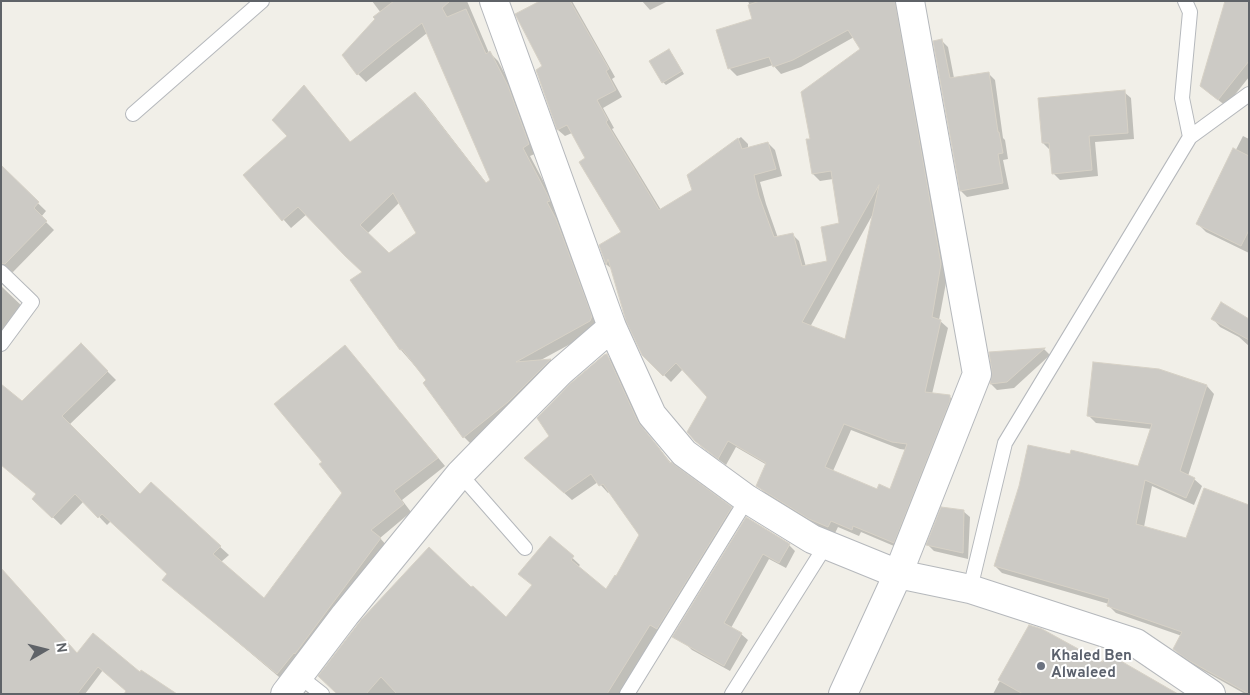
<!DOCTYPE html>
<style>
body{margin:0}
#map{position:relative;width:1250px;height:695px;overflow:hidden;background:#f1efe8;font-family:Overpass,sans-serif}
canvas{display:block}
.frame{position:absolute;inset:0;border:2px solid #5f6368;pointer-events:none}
.north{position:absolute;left:20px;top:625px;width:50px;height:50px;-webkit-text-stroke:4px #fff;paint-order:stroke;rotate:82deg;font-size:14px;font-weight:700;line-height:20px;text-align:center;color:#5f6368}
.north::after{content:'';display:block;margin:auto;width:18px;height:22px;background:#5f6368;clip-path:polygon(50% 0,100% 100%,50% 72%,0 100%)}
</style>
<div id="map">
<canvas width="1250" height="695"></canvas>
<div class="frame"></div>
<div class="north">N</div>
</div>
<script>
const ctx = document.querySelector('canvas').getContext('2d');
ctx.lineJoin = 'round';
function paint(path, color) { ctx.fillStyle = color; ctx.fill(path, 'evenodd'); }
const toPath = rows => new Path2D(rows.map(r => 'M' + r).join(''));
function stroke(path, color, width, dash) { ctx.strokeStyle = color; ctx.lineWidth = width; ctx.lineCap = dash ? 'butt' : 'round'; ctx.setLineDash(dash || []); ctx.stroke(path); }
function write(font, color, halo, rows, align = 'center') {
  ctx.font = font + ' Overpass,sans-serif'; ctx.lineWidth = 4; ctx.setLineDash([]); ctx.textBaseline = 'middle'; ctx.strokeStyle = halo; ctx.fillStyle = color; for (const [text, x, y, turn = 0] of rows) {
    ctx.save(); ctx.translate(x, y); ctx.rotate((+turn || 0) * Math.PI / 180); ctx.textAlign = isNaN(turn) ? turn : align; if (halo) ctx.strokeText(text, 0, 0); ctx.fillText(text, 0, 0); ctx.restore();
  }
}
const shadow = toPath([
 [372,1,467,1,489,53,490,53,498,61,516,95,537,153,530,156,556,205,557,209,554,210,564,228,599,325,598,329,539,361,551,360,558,368,472,445,464,437,428,381,401,350,352,280,363,272,307,214,291,228,244,175,289,136,304,87,312,95,351,143,415,93,423,101,487,184,492,181,427,33,366,82,358,74,381,13],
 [400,202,418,233,388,254,367,234],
 [539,1,572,1,615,77,612,79,622,97,603,108,614,128,612,129,661,210,694,191,688,176,741,137,748,144,748,149,768,143,775,150,782,176,760,182,766,204,778,238,792,234,799,241,806,267,828,262,840,224,833,179,820,181,813,174,811,140,862,49,854,37,801,67,781,74,773,65,737,76,730,69,718,31,755,19,748,1,903,1,948,272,939,320,948,328,932,394,950,397,957,404,901,549,861,532,859,536,838,527,835,533,818,526,765,493,758,486,767,465,736,447,726,465,703,448,696,441,708,396,683,369,671,382,643,354,613,270,607,265,600,246,622,233,587,159,572,133,565,136,558,130,537,71,544,67],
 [873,214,846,341,810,327],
 [851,430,900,449,907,450,890,491,877,491,833,471],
 [642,1,668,1,650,10],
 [1249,1,1249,77,1226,106,1209,93],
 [942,41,948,47,954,78,989,74,995,80,1003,138,1005,140,1008,159,1003,160,1009,189,967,197,961,191],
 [669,51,672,54,684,74,666,85,663,82],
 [1124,92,1131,98,1134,139,1095,142,1098,176,1060,180,1054,174,1051,149,1049,149,1043,143],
 [1243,136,1249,139,1249,253,1206,232,1198,224],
 [10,176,46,211,41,217,54,230,13,272,8,271,1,277,1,185],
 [1,286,23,307,1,332],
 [1213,319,1249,321,1249,346,1239,337,1220,327],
 [81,345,116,380,69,425,140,496,151,484,229,555,221,562,264,599,344,493,324,462,352,355,445,466,402,500,411,512,380,538,388,547,285,682,172,587,168,574,111,521,107,525,84,501,61,525,34,499,37,494,22,402],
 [1044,349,1050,355,1014,388,997,390,991,384,994,372,990,354],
 [607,356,615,363,645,431,671,463,731,508,738,516,663,634,657,631,619,694,338,694,506,619,533,586,551,538,580,565,578,567,606,591,616,578,640,535,610,491,608,493,598,482,572,500,533,465,551,436],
 [1207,386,1214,394,1188,476,1194,479,1202,486,1194,505,1152,486,1144,527,1249,694,1245,694,1197,667,1181,656,1174,649,1182,636,1116,613,1109,606,1109,604,1002,573,995,566,1139,467,1152,429,1096,423,1089,416],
 [963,511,970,517,968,559,934,551,928,545],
 [747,519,789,545,795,551,786,568,769,559,731,628,741,634,748,640,730,671,692,650,686,644],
 [1029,626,1103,664,1168,694,993,694],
 [78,654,140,674,160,684,103,670,85,694,1,694]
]);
const building = toPath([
 [394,1,450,1,442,8,447,17,466,9,486,54,490,51,508,86,529,144,523,148,548,196,550,201,547,202,556,219,592,316,590,321,516,362,551,359,508,402,463,438,423,383,426,380,402,349,400,350,350,280,362,272,345,256,298,207,282,221,243,175,287,136,272,120,304,85,350,142,415,92,486,183,490,180,422,23,393,45,357,75,342,55,375,19,373,17,394,1],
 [393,193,416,233,389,253,360,225,393,193],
 [540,1,570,1,609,69,606,71,616,90,597,100,608,120,606,122,659,210,692,190,687,175,738,138,742,149,768,142,776,169,754,175,759,196,774,237,793,233,802,266,827,261,821,227,839,223,831,171,812,174,806,139,810,139,801,92,860,49,848,30,793,60,773,67,769,57,728,69,716,30,752,19,748,5,760,1,895,1,941,264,932,317,941,320,925,392,950,395,950,401,894,543,853,526,852,530,831,521,828,527,809,519,756,486,766,463,728,441,718,459,695,441,687,432,707,397,676,363,663,376,642,355,626,321,608,259,606,265,599,245,621,232,579,162,585,158,567,125,557,130,536,70,542,66,515,14,540,1],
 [879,185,845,339,802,322,879,185],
 [844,424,892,442,907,444,890,489,879,484,877,489,825,467,844,424],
 [1225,1,1249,1,1249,61,1218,100,1200,86,1225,1],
 [942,39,950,78,989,72,998,132,999,132,1003,153,998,154,1003,183,960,191,933,41,942,39],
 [669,49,682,71,662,83,649,61,669,49],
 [1125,90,1128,133,1089,136,1092,170,1052,174,1049,143,1042,143,1038,98,1125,90],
 [1233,148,1249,156,1249,230,1241,246,1196,224,1233,148],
 [1,165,39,202,34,208,47,221,5,264,1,263,1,165],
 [1221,302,1249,319,1249,340,1211,319,1221,302],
 [81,343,108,371,62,416,140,494,151,482,221,546,213,554,264,598,342,493,319,464,322,462,274,404,345,345,438,458,394,491,404,504,371,530,381,538,295,654,294,653,277,674,162,580,167,574,102,514,98,518,75,494,52,518,32,499,36,494,1,465,1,384,22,401,81,343],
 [1045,348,1007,382,990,384,992,372,989,352,1045,348],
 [607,354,638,422,659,448,670,463,671,462,732,507,657,629,650,625,607,694,397,694,381,677,366,694,337,694,318,676,361,620,429,547,471,587,473,586,506,617,532,585,518,574,550,536,574,556,571,560,606,589,615,575,616,576,639,535,603,484,599,486,591,474,564,493,524,458,549,436,537,418,571,383,604,355,607,354],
 [1093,362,1159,369,1207,385,1180,471,1195,478,1186,498,1145,480,1136,524,1186,538,1204,488,1249,505,1249,694,1188,660,1173,649,1182,632,1107,606,1109,599,994,566,1019,486,1028,445,1070,454,1071,450,1138,466,1152,424,1087,416,1093,362],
 [941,507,964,510,963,553,926,545,941,507],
 [746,517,790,544,779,563,763,554,724,623,742,633,724,666,672,637,746,517],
 [1,568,77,653,93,633,140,672,141,670,177,694,124,694,126,691,98,667,77,694,1,694,1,568],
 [1029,625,1042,629,1102,662,1107,653,1178,694,1023,694,998,680,1029,625]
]);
const lane = toPath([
 [1185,1,1190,12,1182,98,1190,137],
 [133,114,262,1],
 [1,272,32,302,1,344],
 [460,474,525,548],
 [970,589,1005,443,1190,137,1249,94],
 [299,676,322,694],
 [627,694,747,499],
 [732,694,826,545]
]);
const street = toPath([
 [494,1,612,327,652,415,684,453,747,499,812,539,898,574,970,589,1136,643,1211,694],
 [285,694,345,615,460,474,560,372,612,327],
 [843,694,898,574,977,374,910,1]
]);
const markers = [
 [1041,666,5,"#6b7280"]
];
const worshipNames = [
 ["Khaled Ben",1051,657],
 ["Alwaleed",1051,674]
];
paint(shadow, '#0003');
paint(building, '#cccac5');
stroke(building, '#d6d1c6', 1);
stroke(lane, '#b5b8bc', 16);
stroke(street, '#b5b8bc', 30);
stroke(lane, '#fff', 14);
stroke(street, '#fff', 28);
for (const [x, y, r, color] of markers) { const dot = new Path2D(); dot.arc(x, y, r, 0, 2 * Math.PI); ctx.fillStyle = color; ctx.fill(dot); stroke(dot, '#fff', 2); }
write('bold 15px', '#5b616d', '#fff', worshipNames, 'left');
</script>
